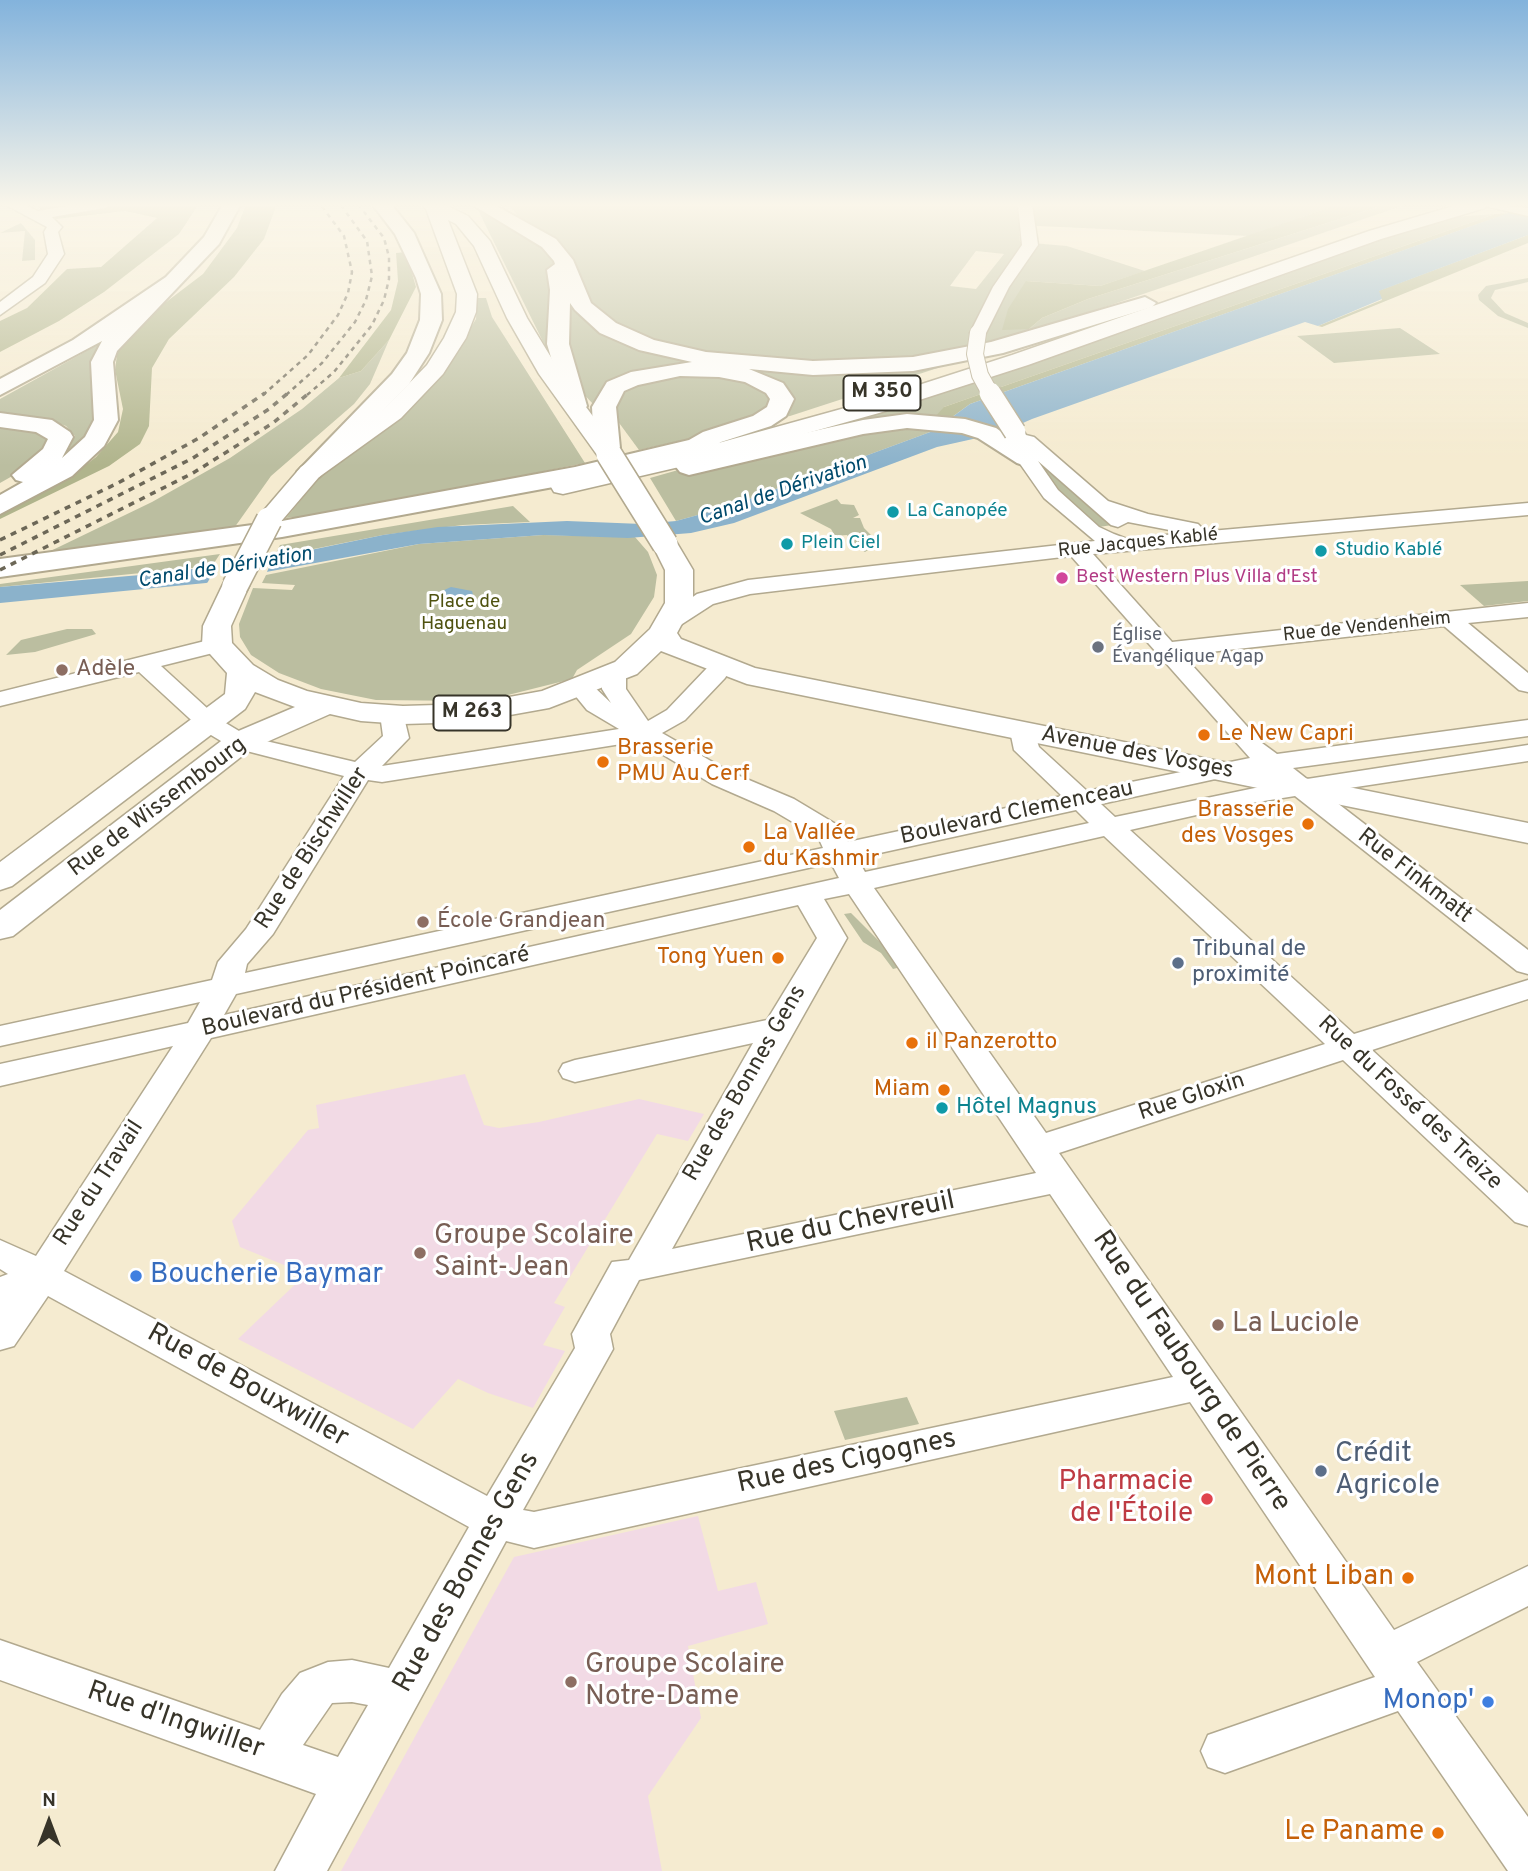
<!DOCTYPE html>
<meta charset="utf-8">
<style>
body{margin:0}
#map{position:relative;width:1528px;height:1871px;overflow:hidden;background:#f5ebd0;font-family:Overpass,sans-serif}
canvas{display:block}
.north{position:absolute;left:14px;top:1787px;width:70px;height:70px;-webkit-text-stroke:5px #fff;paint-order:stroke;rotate:0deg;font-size:19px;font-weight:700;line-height:28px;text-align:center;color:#373429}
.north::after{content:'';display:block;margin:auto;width:24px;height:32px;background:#373429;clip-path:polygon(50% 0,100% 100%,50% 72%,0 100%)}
</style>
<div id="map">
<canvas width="1528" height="1871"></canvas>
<div class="north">N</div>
</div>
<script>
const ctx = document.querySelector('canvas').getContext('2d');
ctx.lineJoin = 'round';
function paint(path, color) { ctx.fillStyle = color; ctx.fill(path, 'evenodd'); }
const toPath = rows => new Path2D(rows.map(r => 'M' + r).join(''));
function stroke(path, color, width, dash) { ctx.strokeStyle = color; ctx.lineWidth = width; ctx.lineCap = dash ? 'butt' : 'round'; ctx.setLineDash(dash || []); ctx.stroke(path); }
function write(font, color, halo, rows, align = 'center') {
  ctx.font = font + ' Overpass,sans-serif'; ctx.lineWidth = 6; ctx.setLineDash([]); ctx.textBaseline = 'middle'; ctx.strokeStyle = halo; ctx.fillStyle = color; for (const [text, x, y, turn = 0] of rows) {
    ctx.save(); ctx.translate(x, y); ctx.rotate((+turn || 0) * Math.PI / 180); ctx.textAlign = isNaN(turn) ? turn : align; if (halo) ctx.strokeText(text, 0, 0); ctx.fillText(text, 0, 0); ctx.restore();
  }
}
const education = toPath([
 [465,1074,484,1125,499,1128,539,1122,639,1099,704,1114,688,1141,657,1134,554,1303,565,1307,543,1345,565,1351,533,1408,488,1393,458,1379,413,1429,238,1339,306,1274,240,1247,232,1221,308,1130,319,1128,316,1105],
 [698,1516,718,1591,756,1582,768,1624,688,1646,701,1718,648,1796,662,1871,341,1871,514,1557]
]);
const green = toPath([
 [508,204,1340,204,1248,236,1019,225,1020,242,1067,246,1145,271,1100,286,1026,281,1029,329,1042,318,1088,299,1387,204,1408,204,1002,342,950,364,790,416,639,450,614,416,594,405,553,362,478,210,485,210,501,218,517,215],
 [976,251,1004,254,976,289,950,286],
 [1495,214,944,407,948,420,933,431,727,507,676,521,650,478,738,453,736,451,918,401,1130,330,1409,230,1453,217],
 [21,223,35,240,35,260,22,261,25,231,0,233],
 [1528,278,1528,282,1495,290,1491,298,1505,313,1528,323,1528,328,1498,316,1479,300,1478,295,1486,286],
 [477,298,486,298,492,317,585,463,291,522,293,517,286,518,324,472,445,370,476,319],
 [1400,328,1440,354,1334,363,1297,336],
 [389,340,370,384,354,404,271,476,232,531,36,558,152,502,230,458,302,409,339,378,361,371],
 [101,343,104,343,96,435,0,504,0,494,58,459,68,450,75,436,66,426,47,419,0,416,0,399],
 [0,423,28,425,54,440,30,466,0,483],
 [1036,458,1113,525,1098,527,1060,493],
 [837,499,841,504,854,505,859,515,853,518,860,518,864,528,879,543,865,552,854,545,847,535,835,536,831,529,800,513],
 [513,506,530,522,463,525,383,535,274,557,280,545],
 [543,535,635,537,648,552,657,575,654,597,631,634,577,670,572,679,500,697,468,701,376,700,321,689,279,673,251,655,240,637,239,624,253,588,292,590,295,585,262,583,266,575,419,544],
 [220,554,212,566,0,587,0,584],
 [1528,581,1528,601,1484,606,1460,585],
 [67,629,92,629,96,634,35,652,6,655,21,640],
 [851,913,892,954,901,967,893,969,881,953,863,942,844,914],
 [907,1397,919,1424,845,1440,834,1411]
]);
const forest = toPath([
 [33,204,199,204,179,234,104,292,59,321,0,352,0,321,27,308,67,269,101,267,157,218,125,211,56,219],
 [246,204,277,204,264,239,234,277,169,339,152,368,149,426,140,444,109,466,0,519,0,513,65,481,96,457,118,432,123,409,115,370,118,347,132,328,203,274,237,228],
 [1340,204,1387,204,1088,299,1042,318,1029,329,1002,330,1008,309,1026,281,1100,286],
 [1509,213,970,404,948,420,934,418,944,407,1495,214],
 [1528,235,1528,243,1322,327,1318,326,1382,300,1378,291],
 [406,252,416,287,389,340,361,371,339,378,391,310,398,281,396,253]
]);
const water = toPath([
 [1528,206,1528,235,1379,291,1382,299,1318,326,1305,322,1032,419,1000,433,937,447,734,523,691,533,628,538,543,535,419,544,206,583,0,603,0,587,164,573,277,557,383,535,438,527,567,521,642,524,676,521,727,507,933,431,970,404],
 [451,587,472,591,474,598,456,606,435,602,433,595]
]);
const pier = toPath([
 [276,553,264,578,205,587,219,562]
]);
const minor = toPath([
 [4,204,22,204,38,211,80,204,112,204,105,208,52,217,62,227,58,232,64,254,45,283,0,315,0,302,33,277,48,254,44,232,47,227,4,204],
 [1018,204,1032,204,1038,245,1009,287,984,337,972,337,970,333,993,287,1022,245,1018,204],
 [1487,204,1528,208,1528,216,1489,207,1487,204],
 [1015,426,1022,428,1026,435,1034,437,1108,501,1148,514,1198,524,1202,528,1199,532,1528,503,1528,515,1093,554,1172,642,1528,603,1528,617,1468,623,1528,673,1528,692,1519,690,1444,626,1183,655,1262,743,1277,754,1528,720,1528,736,1293,768,1307,779,1528,745,1528,761,1323,792,1528,950,1528,974,1517,971,1295,796,1245,804,1130,830,1354,1034,1528,980,1528,999,1372,1050,1528,1193,1528,1226,1515,1222,1343,1060,1059,1153,1394,1630,1528,1566,1528,1606,1417,1662,1528,1817,1528,1871,1508,1871,1398,1711,1225,1773,1208,1767,1201,1751,1208,1735,1375,1677,1190,1402,534,1548,506,1541,327,1871,275,1871,316,1794,0,1680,0,1640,260,1730,282,1694,300,1673,328,1662,352,1660,389,1668,469,1527,48,1296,14,1346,0,1350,0,1277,8,1274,0,1269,0,1240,36,1256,173,1046,0,1086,0,1064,188,1023,200,1002,0,1046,0,1026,212,980,218,962,246,929,344,776,231,747,201,729,139,672,0,706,0,692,217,638,225,640,229,645,225,650,161,666,219,719,249,737,355,762,383,736,380,714,384,709,402,709,409,738,382,766,619,729,587,710,569,688,572,683,590,683,611,703,602,689,602,674,605,669,614,667,623,669,626,674,626,689,648,721,667,710,707,668,716,666,725,668,728,673,725,678,685,720,662,733,730,772,794,799,839,826,848,842,1062,796,1014,750,1010,731,1014,726,1023,723,1032,726,1039,747,1087,791,1250,758,1071,556,750,594,713,604,679,626,663,626,659,621,697,594,748,580,1095,541,1044,498,1016,458,1005,432,1015,426],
 [1038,461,1111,525,1118,527,1128,522,1185,533,1127,539,1114,534,1099,527,1058,490,1038,461],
 [640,741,712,784,774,811,818,837,823,848,245,973,247,964,273,934,368,780,382,782,640,741],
 [1266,772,1279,783,1115,817,1101,804,1220,778,1266,772],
 [1076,810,1089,823,865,872,857,858,1076,810],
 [1104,836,1325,1044,1046,1133,874,888,1104,836],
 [831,863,839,878,224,1015,236,994,831,863],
 [849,894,1036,1173,672,1249,847,938,824,899,849,894],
 [798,905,817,938,767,1020,575,1060,563,1064,559,1071,563,1078,575,1082,753,1043,629,1260,612,1262,572,1334,575,1348,487,1496,64,1271,211,1038,798,905],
 [1050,1194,1173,1377,534,1512,523,1510,613,1349,610,1334,639,1280,1050,1194],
 [352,1702,368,1705,338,1757,303,1745,332,1703,352,1702]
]);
const major = toPath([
 [421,204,444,204,468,216,490,241,527,318,560,372,621,454,618,459,600,459,539,374,507,318,474,246,456,224,448,220,477,294,476,312,466,338,443,374,401,418,319,477,278,525,260,525,256,520,260,515,301,467,385,408,427,365,444,338,456,312,457,294,426,209,421,204],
 [1460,204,1488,204,1485,208,1381,239,1028,365,879,413,718,458,563,494,554,492,551,487,554,482,704,447,863,403,1012,355,1369,231,1460,204],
 [665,536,674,538,693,570,693,603,677,633,681,639,755,668,1528,823,1528,843,747,684,661,651,637,674,549,708,471,722,403,724,361,721,330,714,251,749,13,936,0,939,0,910,229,735,295,707,255,692,245,709,12,886,0,890,0,862,225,694,227,673,202,645,203,626,225,580,235,578,245,580,249,586,231,626,232,643,253,665,278,680,307,691,361,703,403,706,471,704,542,691,615,662,650,629,665,603,665,570,652,544,656,538,665,536]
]);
const highway = toPath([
 [223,204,241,204,219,244,117,351,113,362,118,420,104,446,72,476,0,514,0,495,23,482,16,480,12,475,43,449,48,439,36,432,0,427,0,413,52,420,70,432,73,437,62,458,85,437,94,420,91,362,102,341,0,395,0,379,73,340,166,277,204,237,223,204],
 [372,204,391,204,414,233,441,294,442,320,429,353,409,384,319,477,310,480,301,477,297,472,392,374,407,353,420,320,421,294,416,278,395,234,372,204],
 [471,204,493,204,556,239,573,260,591,303,616,323,654,340,706,352,813,361,913,357,991,342,1145,297,1156,303,1152,307,1003,353,913,371,813,375,749,369,783,383,794,399,786,416,771,426,721,442,707,451,575,483,282,537,0,577,0,559,282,521,575,467,689,440,703,432,753,416,767,407,770,399,766,393,745,382,719,377,680,376,638,385,624,391,616,407,620,448,616,453,607,456,598,453,594,448,592,407,607,382,631,372,692,362,639,350,600,333,575,310,570,303,569,344,587,406,583,411,567,411,547,344,550,290,547,270,555,264,554,261,542,247,471,204],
 [907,414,965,419,996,428,1039,458,1035,463,1026,466,1017,463,978,438,962,433,907,428,863,434,689,475,680,472,676,467,680,462,689,459,863,420,907,414]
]);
const railFar1 = toPath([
 [263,395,308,355,338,315,348,293,352,272,344,236,320,204],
 [286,395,322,363,355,322,366,300,372,276,367,241,340,204],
 [307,395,334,372,372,325,384,300,389,279,389,257,384,238,358,204]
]);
const rail = toPath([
 [0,540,118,483,199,438,265,393],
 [0,555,193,458,269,409,288,393],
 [0,570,193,473,273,423,309,393]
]);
const minorBridgeFar1 = toPath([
 [978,333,975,354,980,375,991,395]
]);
const minorBridge = toPath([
 [990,393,1015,432]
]);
const majorBridge = toPath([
 [609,454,665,544],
 [235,586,269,520]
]);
const markers = [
 [893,512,7,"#0f9aa8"],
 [787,544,7,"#0f9aa8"],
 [1321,551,7,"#0f9aa8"],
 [1062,578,7,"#d1479c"],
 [1098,647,7,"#6b7280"],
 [62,670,7,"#8d6e63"],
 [1204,735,7,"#e8710a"],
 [603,762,7,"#e8710a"],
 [1308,824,7,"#e8710a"],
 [749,847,7,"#e8710a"],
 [423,922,7,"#8d6e63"],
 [778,958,7,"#e8710a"],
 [1178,963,7,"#5c6f8a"],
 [912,1043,7,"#e8710a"],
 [944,1090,7,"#e8710a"],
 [942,1108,7,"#0f9aa8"],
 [420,1253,7,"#8d6e63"],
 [136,1276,7,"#3f7fe0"],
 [1218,1325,7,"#8d6e63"],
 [1321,1471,7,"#5c6f8a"],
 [1207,1499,7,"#e0444e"],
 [1408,1578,7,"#e8710a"],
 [571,1682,7,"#8d6e63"],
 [1488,1702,7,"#3f7fe0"],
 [1438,1833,7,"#e8710a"]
];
const farCulturenames = [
 ["La Canopée",907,512],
 ["Plein Ciel",801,544],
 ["Studio Kablé",1335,551]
];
const farStreetnames = [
 ["Rue Jacques Kablé",1138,544,-6],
 ["Rue de Vendenheim",1367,628,-6]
];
const farHotelnames = [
 ["Best Western Plus Villa d'Est",1076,578]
];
const farParknames = [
 ["Place de",464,603],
 ["Haguenau",464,625]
];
const farWorshipnames = [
 ["Église",1112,636],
 ["Évangélique Agap",1112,658]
];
const shields = [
 [882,393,77],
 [472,713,77]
];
const shieldNames = [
 ["M 350",882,393],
 ["M 263",472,713]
];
const farWaternames = [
 ["Canal de Dérivation",783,492,-19],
 ["Canal de Dérivation",225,569,-9]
];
const educationNames = [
 ["Adèle",76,670],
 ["École Grandjean",437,922]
];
const foodNames = [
 ["Le New Capri",1218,735],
 ["Brasserie",617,749],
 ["PMU Au Cerf",617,775],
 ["Brasserie",1294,811,"right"],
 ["des Vosges",1294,837,"right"],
 ["La Vallée",763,834],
 ["du Kashmir",763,860],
 ["Tong Yuen",764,958,"right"],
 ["il Panzerotto",926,1043],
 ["Miam",930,1090,"right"]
];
const streetNames = [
 ["Avenue des Vosges",1137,754,11],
 ["Rue de Wissembourg",158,808,-37],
 ["Boulevard Clemenceau",1017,814,-12],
 ["Rue de Bischwiller",313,849,-57],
 ["Rue Finkmatt",1414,877,38],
 ["Boulevard du Président Poincaré",366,993,-13],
 ["Rue des Bonnes Gens",746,1084,-60],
 ["Rue Gloxin",1192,1098,-18],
 ["Rue du Fossé des Treize",1409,1104,43],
 ["Rue du Travail",100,1184,-57]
];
const serviceNames = [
 ["Tribunal de",1192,950],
 ["proximité",1192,976]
];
const cultureNames = [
 ["Hôtel Magnus",956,1108]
];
const nearStreetnames = [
 ["Rue du Chevreuil",851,1224,-12],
 ["Rue du Faubourg de Pierre",1190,1372,56],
 ["Rue de Bouxwiller",247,1387,29],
 ["Rue des Cigognes",847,1463,-12],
 ["Rue des Bonnes Gens",468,1573,-61],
 ["Rue d'Ingwiller",175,1722,19]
];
const nearEducationnames = [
 ["Groupe Scolaire",434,1237],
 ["Saint-Jean",434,1269],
 ["La Luciole",1232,1325],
 ["Groupe Scolaire",585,1666],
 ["Notre-Dame",585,1698]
];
const nearShopnames = [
 ["Boucherie Baymar",150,1276],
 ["Monop'",1474,1702,"right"]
];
const nearServicenames = [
 ["Crédit",1335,1455],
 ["Agricole",1335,1487]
];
const nearHealthnames = [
 ["Pharmacie",1193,1483],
 ["de l'Étoile",1193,1515]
];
const nearFoodnames = [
 ["Mont Liban",1394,1578],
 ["Le Paname",1424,1833]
];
paint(education, '#f2dae5');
paint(green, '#bbbea0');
paint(forest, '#b0b48c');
paint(water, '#8bb2cb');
paint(pier, '#f5ebd0');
stroke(minor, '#b2a98f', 3);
stroke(major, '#b2a98f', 3);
stroke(highway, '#b2a98f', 4);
paint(minor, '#fff');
paint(major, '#fff');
paint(highway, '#fff');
stroke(railFar1, '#6c6757', 2.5, [4.5, 4.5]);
stroke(rail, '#6c6757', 3.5, [6, 6]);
stroke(minorBridgeFar1, '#b2a98f', 18, []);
stroke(minorBridge, '#b2a98f', 24, []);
stroke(majorBridge, '#b2a98f', 28, []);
stroke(minorBridgeFar1, '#fff', 16);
stroke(minorBridge, '#fff', 21);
stroke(majorBridge, '#fff', 25);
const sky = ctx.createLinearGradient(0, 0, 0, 466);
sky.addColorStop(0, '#83b3dc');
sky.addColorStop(0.44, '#faf6ea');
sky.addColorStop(1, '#faf6ea00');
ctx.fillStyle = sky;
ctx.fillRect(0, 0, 1528, 466);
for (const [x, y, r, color] of markers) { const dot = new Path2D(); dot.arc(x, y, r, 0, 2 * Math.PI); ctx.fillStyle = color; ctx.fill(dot); stroke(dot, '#fff', 2.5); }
write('19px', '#0d838f', '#fff', farCulturenames, 'left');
write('19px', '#373429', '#fff', farStreetnames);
write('19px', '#b23c85', '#fff', farHotelnames, 'left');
write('19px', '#4f5210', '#fff', farParknames);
write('19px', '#5b616d', '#fff', farWorshipnames, 'left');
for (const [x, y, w] of shields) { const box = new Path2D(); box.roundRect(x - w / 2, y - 17.5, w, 35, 5); ctx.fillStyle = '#fff'; ctx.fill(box); stroke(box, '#373429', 2); }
write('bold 21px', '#373429', null, shieldNames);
write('italic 21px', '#004a6c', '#fff', farWaternames);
write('23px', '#785e54', '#fff', educationNames, 'left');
write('23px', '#c56008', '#fff', foodNames, 'left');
write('23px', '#373429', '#fff', streetNames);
write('23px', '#4e5e75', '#fff', serviceNames, 'left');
write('23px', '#0d838f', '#fff', cultureNames, 'left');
write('28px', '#373429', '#fff', nearStreetnames);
write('28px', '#785e54', '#fff', nearEducationnames, 'left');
write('28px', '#366cbe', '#fff', nearShopnames, 'left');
write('28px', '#4e5e75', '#fff', nearServicenames, 'left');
write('28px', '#be3a42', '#fff', nearHealthnames, 'right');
write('28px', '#c56008', '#fff', nearFoodnames, 'right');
</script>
